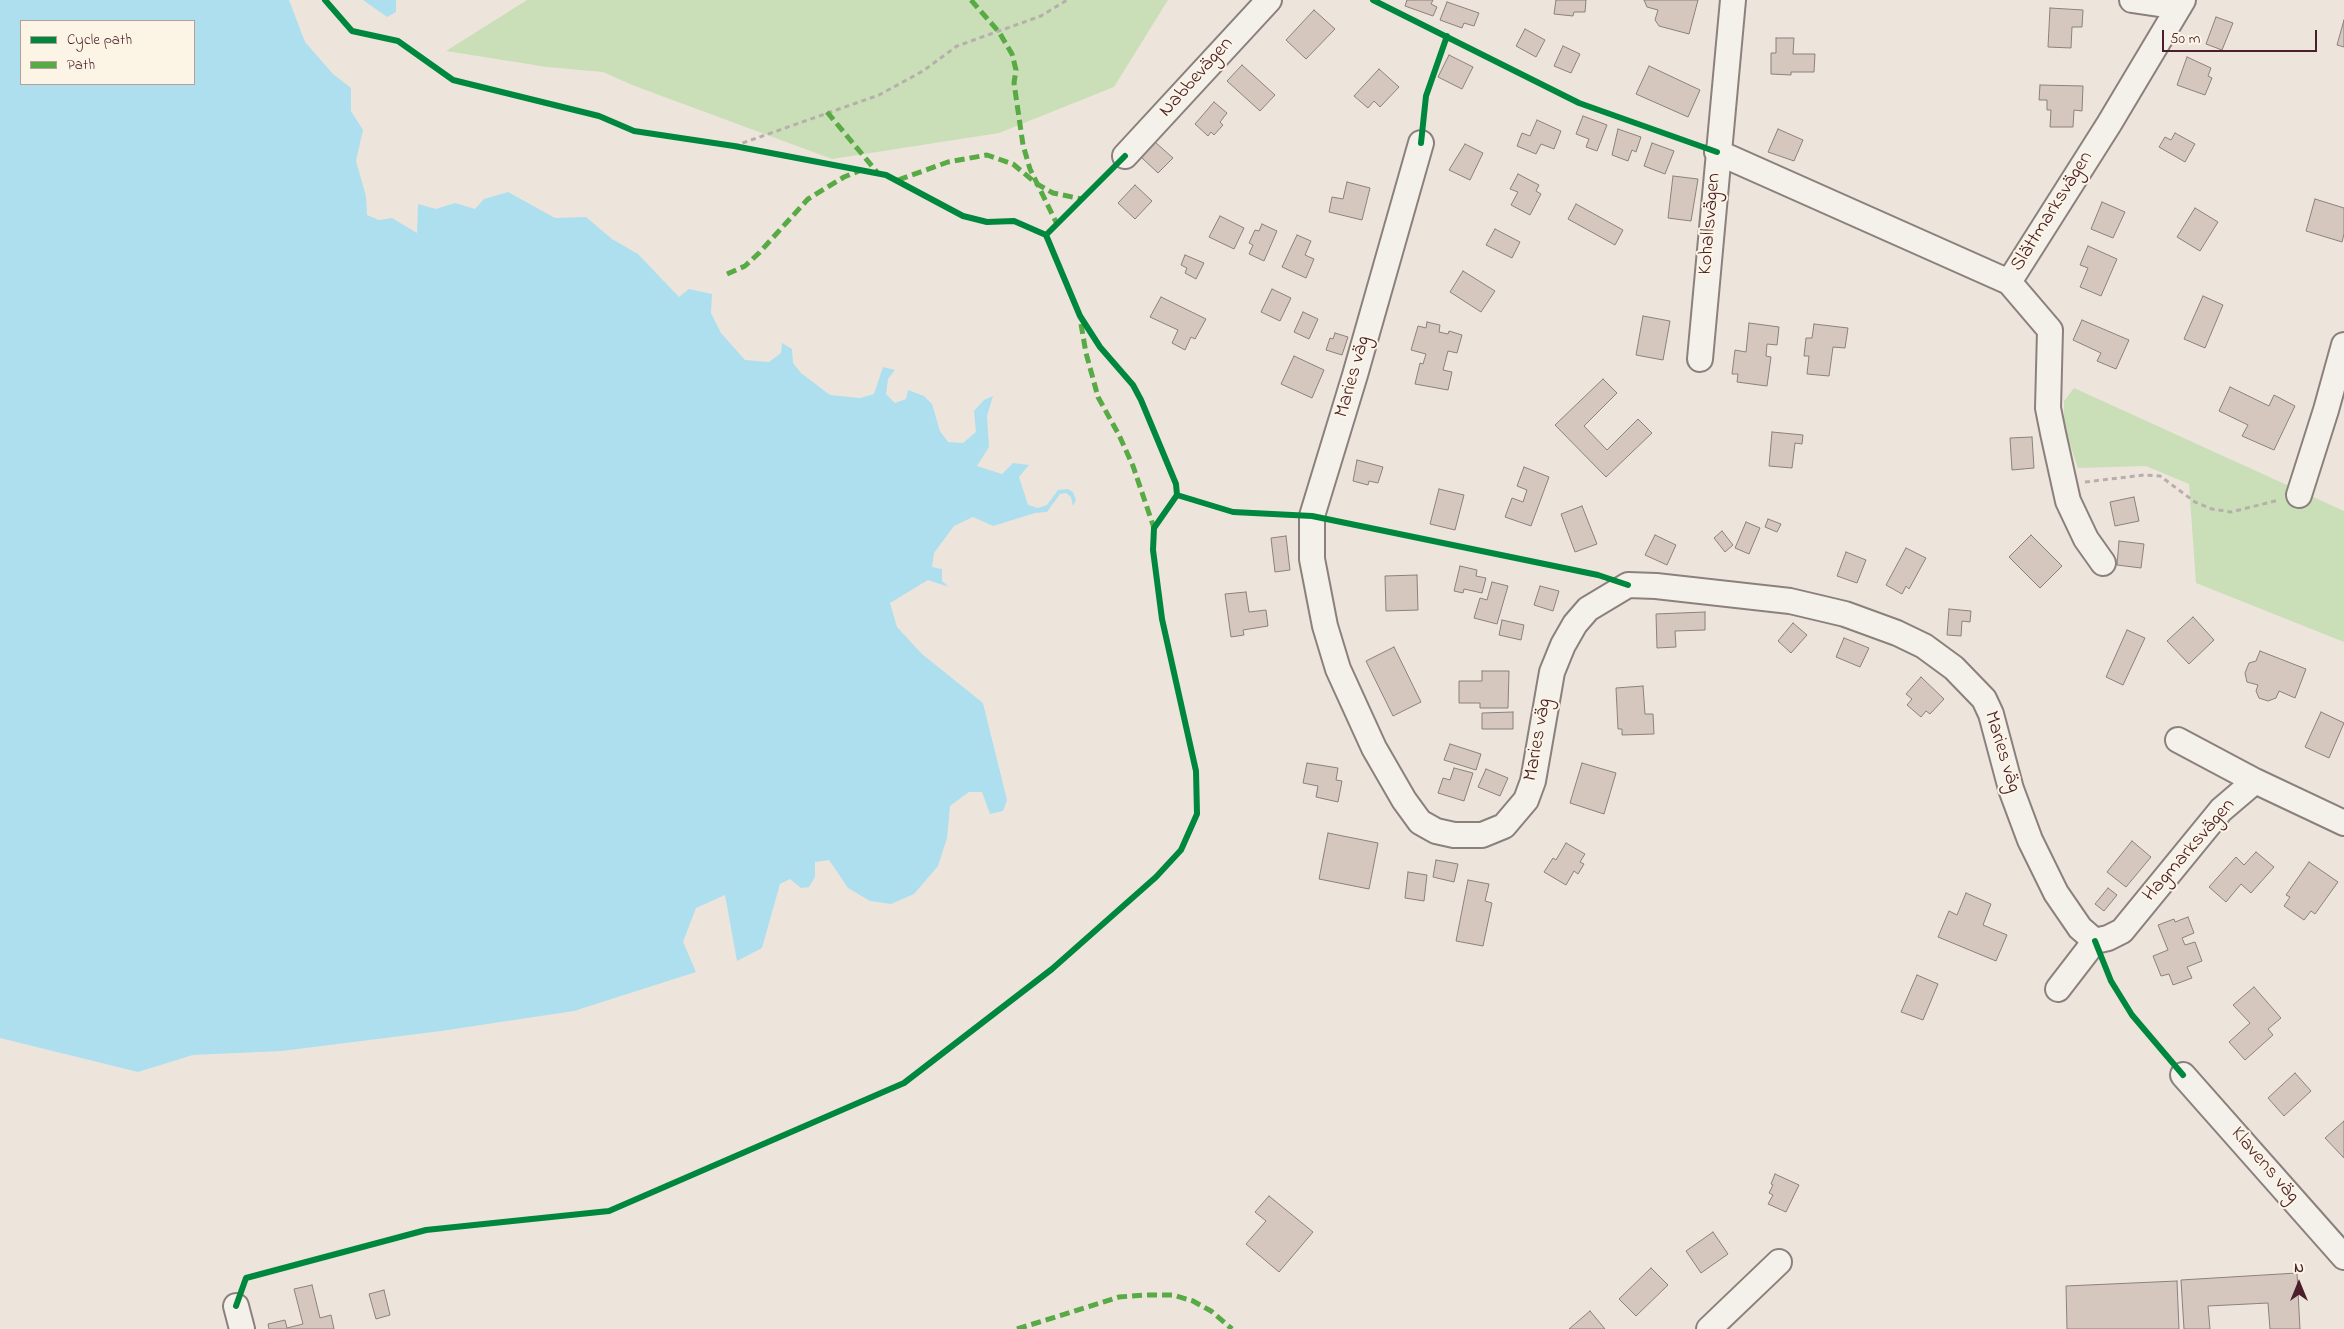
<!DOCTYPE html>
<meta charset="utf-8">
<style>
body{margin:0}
#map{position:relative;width:2344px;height:1329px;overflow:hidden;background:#ede5dc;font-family:"Indie Flower",sans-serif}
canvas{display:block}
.legend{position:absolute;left:20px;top:20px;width:175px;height:65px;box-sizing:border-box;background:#fcf5e5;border:1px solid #b59f9b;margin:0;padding:6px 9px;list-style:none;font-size:15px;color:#4a1f2b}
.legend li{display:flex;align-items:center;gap:10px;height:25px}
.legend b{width:25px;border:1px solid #b59f9b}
.north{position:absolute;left:2274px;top:1259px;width:50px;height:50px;-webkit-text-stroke:4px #fcf5e5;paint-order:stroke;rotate:0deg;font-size:14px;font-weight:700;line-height:20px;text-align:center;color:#4a1f2b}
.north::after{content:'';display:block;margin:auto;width:18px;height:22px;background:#4a1f2b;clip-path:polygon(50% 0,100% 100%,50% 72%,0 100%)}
.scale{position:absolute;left:2162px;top:30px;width:155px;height:22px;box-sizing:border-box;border:2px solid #4a1f2b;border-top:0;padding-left:6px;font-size:15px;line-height:18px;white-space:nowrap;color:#4a1f2b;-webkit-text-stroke:4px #fcf5e5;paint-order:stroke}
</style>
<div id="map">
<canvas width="2344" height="1329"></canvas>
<ul class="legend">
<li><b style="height:6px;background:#00873e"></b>Cycle path</li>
<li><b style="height:6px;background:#57aa44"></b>Path</li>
</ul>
<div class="north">N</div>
<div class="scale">50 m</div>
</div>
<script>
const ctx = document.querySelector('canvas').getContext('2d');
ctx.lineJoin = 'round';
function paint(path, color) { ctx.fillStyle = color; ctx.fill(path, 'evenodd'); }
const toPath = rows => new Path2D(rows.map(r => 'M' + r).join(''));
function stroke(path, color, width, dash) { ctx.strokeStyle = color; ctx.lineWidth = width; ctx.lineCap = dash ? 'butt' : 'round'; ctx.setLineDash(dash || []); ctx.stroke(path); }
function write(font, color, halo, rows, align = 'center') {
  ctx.font = font + ' "Indie Flower",sans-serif'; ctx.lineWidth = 4; ctx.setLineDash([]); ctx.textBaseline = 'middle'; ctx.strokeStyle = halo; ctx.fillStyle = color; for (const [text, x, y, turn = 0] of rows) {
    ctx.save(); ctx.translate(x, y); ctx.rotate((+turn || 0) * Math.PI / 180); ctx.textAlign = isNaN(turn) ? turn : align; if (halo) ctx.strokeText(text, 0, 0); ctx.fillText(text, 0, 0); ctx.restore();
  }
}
const green = toPath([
 [527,0,1168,0,1114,87,999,133,832,159,632,85,603,72,547,67,446,51],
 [2074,388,2344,511,2344,642,2196,583,2189,484,2146,466,2078,468,2064,427,2064,401]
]);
const water = toPath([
 [0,0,289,0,305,42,333,74,351,88,351,111,363,130,356,161,366,196,367,215,379,220,392,218,417,233,418,204,436,209,455,203,475,209,484,199,508,192,555,218,586,217,612,239,638,254,679,297,689,289,712,294,711,313,721,333,745,360,769,362,781,353,782,343,792,349,793,363,801,373,830,395,860,398,874,394,883,367,895,370,888,379,886,394,895,403,906,399,908,390,924,396,932,404,940,431,948,442,963,443,976,432,974,411,984,400,993,396,987,416,989,447,977,466,1002,474,1013,463,1029,465,1019,477,1028,505,1038,508,1047,505,1058,490,1068,489,1073,492,1076,500,1073,506,1071,497,1066,493,1060,494,1047,512,1035,513,993,526,973,517,954,526,934,553,932,567,942,569,942,581,949,587,928,580,890,603,897,627,922,654,983,703,1007,800,1003,811,990,814,982,792,969,792,950,806,947,838,938,866,914,894,891,904,870,901,848,888,829,860,815,862,815,877,809,887,801,888,790,879,780,884,762,948,737,961,725,895,696,908,683,942,696,972,574,1011,441,1031,282,1051,193,1055,138,1072,0,1038],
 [194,21,194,84,21,84,21,21],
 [363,0,396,0,396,12,387,17]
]);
const building = toPath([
 [1407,0,1433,0,1431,4,1437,7,1433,16,1405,6,1407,0],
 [1556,0,1586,0,1585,12,1574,12,1573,16,1554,14,1556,0],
 [1644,0,1698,0,1689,34,1659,26,1655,20,1658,10,1647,7,1644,0],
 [1447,2,1479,13,1474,26,1464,23,1462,28,1440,20,1447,2],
 [2050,8,2083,10,2082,27,2072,27,2071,48,2048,47,2050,8],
 [1314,10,1335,29,1306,59,1286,40,1314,10],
 [2216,17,2233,23,2222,50,2206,44,2216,17],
 [2344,20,2344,47,2337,45,2344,20],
 [1525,29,1545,40,1536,57,1516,46,1525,29],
 [1776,38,1794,38,1793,54,1815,54,1814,72,1791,72,1791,75,1771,74,1771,53,1776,53,1776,38],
 [1563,46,1580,54,1571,73,1554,66,1563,46],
 [1449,55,1473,67,1462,89,1438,77,1449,55],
 [2187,57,2211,68,2208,76,2212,78,2205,95,2177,85,2187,57],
 [1242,65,1275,95,1260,111,1227,81,1242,65],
 [1649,66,1700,90,1688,117,1636,94,1649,66],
 [1379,69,1399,87,1380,107,1374,101,1368,108,1354,96,1379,69],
 [2040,85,2083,86,2082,111,2074,110,2073,127,2050,127,2051,110,2047,110,2047,100,2039,100,2040,85],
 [1214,102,1227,113,1220,122,1223,125,1214,135,1211,132,1208,136,1195,124,1214,102],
 [1583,116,1607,125,1597,151,1586,147,1589,139,1576,134,1583,116],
 [1537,120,1561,131,1554,149,1541,144,1536,154,1517,146,1522,133,1530,136,1537,120],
 [1618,129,1641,137,1636,152,1632,150,1628,161,1612,155,1618,129],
 [1778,129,1803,140,1794,161,1768,152,1778,129],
 [2175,133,2195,144,2185,162,2159,147,2165,137,2171,140,2175,133],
 [1155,142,1173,158,1158,173,1141,157,1155,142],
 [1652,143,1674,151,1665,174,1644,166,1652,143],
 [1465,144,1483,153,1470,180,1449,170,1465,144],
 [1518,174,1539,185,1536,191,1541,194,1530,215,1511,205,1518,192,1510,189,1518,174],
 [1673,176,1698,179,1691,221,1668,218,1673,176],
 [1347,182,1370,188,1362,220,1329,212,1332,197,1343,199,1347,182],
 [1135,185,1152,201,1135,219,1118,203,1135,185],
 [2315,199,2344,208,2344,234,2342,242,2306,231,2315,199],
 [2102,202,2125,212,2113,238,2091,229,2102,202],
 [1576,204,1623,230,1615,245,1568,219,1576,204],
 [2195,208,2218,222,2200,251,2177,237,2195,208],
 [1220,216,1244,228,1234,249,1209,237,1220,216],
 [1262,224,1277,231,1264,261,1249,254,1253,245,1249,243,1255,230,1259,231,1262,224],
 [1495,229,1520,242,1512,258,1486,245,1495,229],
 [1297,235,1311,241,1305,255,1314,259,1306,278,1282,267,1297,235],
 [2088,246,2117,259,2101,296,2080,287,2088,268,2080,265,2088,246],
 [1185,255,1204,263,1196,279,1185,273,1187,268,1181,265,1185,255],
 [1463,271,1495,291,1481,312,1450,292,1463,271],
 [1272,289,1291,298,1280,321,1261,312,1272,289],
 [2203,296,2223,305,2205,348,2184,339,2203,296],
 [1161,297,1206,319,1195,339,1191,337,1185,350,1172,343,1178,330,1150,317,1161,297],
 [1303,312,1318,319,1309,339,1294,332,1303,312],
 [1643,316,1670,321,1663,360,1636,355,1643,316],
 [2082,320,2129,340,2116,369,2097,361,2101,353,2073,340,2082,320],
 [1427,322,1440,325,1439,332,1448,334,1449,331,1462,335,1457,353,1448,351,1443,370,1452,372,1448,390,1415,384,1420,363,1423,364,1426,354,1411,350,1418,326,1426,328,1427,322],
 [1749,323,1779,327,1777,345,1767,344,1766,356,1771,357,1767,386,1737,382,1738,374,1732,374,1735,350,1746,352,1749,323],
 [1814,324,1848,328,1845,348,1833,347,1829,376,1807,374,1809,356,1804,356,1806,338,1812,338,1814,324],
 [1335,333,1348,337,1342,355,1326,350,1330,338,1333,339,1335,333],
 [1294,356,1324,370,1312,398,1281,384,1294,356],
 [1603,379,1617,393,1584,426,1607,450,1638,419,1652,433,1606,477,1555,425,1603,379],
 [2230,387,2269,406,2274,395,2295,406,2274,450,2242,436,2248,425,2219,411,2230,387],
 [1772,432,1803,435,1802,444,1795,443,1792,468,1769,466,1772,432],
 [2032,437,2034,468,2012,470,2010,438,2032,437],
 [1357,460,1383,467,1378,483,1369,481,1368,485,1353,481,1357,460],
 [1524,467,1549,477,1531,526,1505,517,1512,498,1523,502,1527,490,1517,486,1524,467],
 [1439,489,1464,495,1455,530,1430,524,1439,489],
 [2134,497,2139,521,2115,526,2110,502,2134,497],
 [1582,506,1597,544,1575,552,1561,514,1582,506],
 [1768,519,1781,524,1777,532,1765,527,1768,519],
 [1746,522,1760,528,1749,554,1735,548,1746,522],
 [1722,531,1733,545,1725,552,1714,538,1722,531],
 [1655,535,1676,545,1667,565,1645,555,1655,535],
 [2031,535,2062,566,2040,588,2009,557,2031,535],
 [1286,536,1290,570,1275,572,1271,538,1286,536],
 [2119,541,2144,544,2141,568,2117,565,2119,541],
 [1906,548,1926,558,1909,589,1906,586,1902,594,1886,585,1906,548],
 [1846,552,1866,560,1857,583,1837,576,1846,552],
 [1460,566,1477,570,1476,576,1486,578,1482,593,1464,589,1463,593,1454,591,1460,566],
 [1417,575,1418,610,1386,611,1385,576,1417,575],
 [1492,582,1508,586,1497,624,1474,618,1480,598,1487,600,1492,582],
 [1540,586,1559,591,1553,611,1534,605,1540,586],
 [1246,592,1249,612,1266,610,1268,626,1243,630,1244,635,1231,637,1225,594,1246,592],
 [1949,609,1971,611,1970,622,1962,621,1961,636,1947,635,1949,609],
 [1705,612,1705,630,1675,631,1676,647,1657,648,1656,614,1705,612],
 [2193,617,2214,640,2189,664,2167,641,2193,617],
 [1502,620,1524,625,1521,640,1499,635,1502,620],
 [1793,623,1807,635,1791,653,1778,641,1793,623],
 [2127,630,2145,638,2123,685,2106,677,2127,630],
 [1844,638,1869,648,1860,667,1836,657,1844,638],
 [1394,647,1421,702,1393,716,1366,661,1394,647],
 [2260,651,2306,669,2295,698,2279,691,2276,698,2268,701,2259,698,2256,691,2258,685,2247,682,2245,673,2249,663,2256,661,2260,651],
 [1482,671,1509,671,1508,708,1480,708,1480,703,1459,703,1459,681,1482,681,1482,671],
 [1921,677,1944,699,1930,714,1926,711,1921,717,1907,705,1912,699,1906,694,1921,677],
 [1643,686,1645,714,1653,714,1654,734,1622,735,1622,729,1618,729,1616,688,1643,686],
 [1513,712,1513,729,1482,729,1482,713,1513,712],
 [2321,712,2344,723,2329,758,2305,747,2321,712],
 [1450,744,1481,754,1476,770,1444,760,1450,744],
 [1307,763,1338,768,1336,780,1342,781,1338,802,1316,797,1318,786,1303,783,1307,763],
 [1582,763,1616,773,1604,814,1570,803,1582,763],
 [1454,768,1473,773,1464,801,1438,793,1443,778,1450,780,1454,768],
 [1486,769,1508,778,1500,796,1478,787,1486,769],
 [1328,833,1378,843,1369,889,1319,879,1328,833],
 [2132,841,2151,857,2126,887,2107,872,2132,841],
 [1566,843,1585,854,1580,862,1584,864,1578,874,1574,871,1566,885,1544,872,1553,858,1556,860,1566,843],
 [2256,852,2274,867,2251,893,2241,884,2226,902,2209,887,2236,857,2244,865,2256,852],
 [1436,860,1458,864,1454,882,1433,877,1436,860],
 [2309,862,2338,882,2315,914,2311,911,2304,920,2284,906,2290,897,2286,895,2309,862],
 [1408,872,1427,875,1424,901,1405,898,1408,872],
 [1468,880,1489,884,1485,901,1492,903,1483,946,1456,941,1468,880],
 [2108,888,2117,895,2104,911,2095,904,2108,888],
 [1966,893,1991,904,1983,925,2007,935,1996,961,1938,937,1949,911,1957,915,1966,893],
 [2188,917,2194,933,2182,938,2185,945,2195,942,2202,961,2187,967,2192,978,2173,985,2169,974,2161,976,2153,956,2168,950,2158,925,2174,919,2175,922,2188,917],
 [1917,975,1938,984,1923,1020,1901,1012,1917,975],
 [2254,987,2281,1018,2268,1029,2273,1035,2245,1060,2229,1042,2250,1023,2233,1005,2254,987],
 [2295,1073,2311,1091,2284,1116,2268,1098,2295,1073],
 [2344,1121,2344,1158,2325,1138,2344,1121],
 [1775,1174,1799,1185,1786,1212,1768,1204,1773,1195,1769,1193,1773,1185,1771,1184,1775,1174],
 [1269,1196,1313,1232,1279,1272,1246,1244,1266,1221,1255,1212,1269,1196],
 [1713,1232,1728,1254,1701,1273,1686,1251,1713,1232],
 [1651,1268,1668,1285,1636,1316,1619,1299,1651,1268],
 [2297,1273,2300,1329,2270,1329,2268,1303,2208,1306,2210,1329,2184,1329,2181,1280,2297,1273],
 [2177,1281,2179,1329,2067,1329,2066,1286,2177,1281],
 [312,1285,320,1318,331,1315,334,1329,269,1329,268,1324,285,1320,287,1328,303,1324,294,1289,312,1285],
 [384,1290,390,1315,376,1319,369,1294,384,1290],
 [1590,1311,1605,1329,1569,1329,1590,1311]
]);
const path = toPath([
 [734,146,879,95,923,71,957,46,1041,16,1067,0],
 [2085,482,2144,475,2160,476,2195,502,2212,509,2231,512,2279,500]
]);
const street = toPath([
 [2132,0,2179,7],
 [1421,143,1355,375,1312,516,1312,559,1325,626,1338,669,1374,748,1404,800,1420,822,1436,831,1454,835,1482,835,1504,826,1526,800,1533,781,1552,672,1563,645,1575,624,1588,609,1628,585,1656,586,1790,601,1845,614,1897,633,1924,646,1954,668,1984,699,1991,714,2011,789,2030,840,2056,893,2080,928,2095,941],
 [1717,152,2009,282],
 [1125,156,1269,0],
 [1700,359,1733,0],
 [2299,495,2326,410,2344,345],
 [2103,563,2086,539,2068,501,2053,433,2048,408,2050,330,2009,282,2109,124,2183,0],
 [2178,740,2255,781],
 [2058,989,2095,941,2108,938,2122,931,2221,810,2255,781,2344,823],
 [2183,1075,2344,1257],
 [236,1306,242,1329],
 [1709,1329,1779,1262]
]);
const quiet = toPath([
 [971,0,999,32,1012,54,1016,70,1014,83,1023,145,1030,169,1057,224],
 [827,112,877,172],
 [898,180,948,162,987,155,1013,164,1037,184,1053,193,1082,199],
 [727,274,745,266,759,253,808,199,844,177,859,171],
 [1081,324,1086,353,1098,397,1119,435,1133,466,1154,528],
 [1017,1329,1119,1297,1145,1295,1173,1295,1193,1301,1211,1311,1232,1329]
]);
const cycleway = toPath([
 [1373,0,1579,103,1717,152],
 [1421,143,1426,96,1447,36],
 [1046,235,1125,156],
 [1177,495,1233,512,1312,516,1598,575,1628,585],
 [2095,941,2111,981,2132,1015,2183,1075],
 [236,1306,246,1278,426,1230,609,1211,904,1083,1052,969,1156,877,1181,850,1197,814,1196,771,1162,619,1153,550,1154,528,1177,495,1176,484,1141,400,1133,385,1100,347,1080,316,1046,235,1014,221,987,222,963,216,886,175,734,146,634,131,599,116,453,80,398,41,352,31,325,0]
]);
const streetNames = [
 ["Nabbevägen",1197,78,-48],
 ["Slättmarksvägen",2053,212,-58],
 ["Kohallsvägen",1711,224,-85],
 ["Maries väg",1354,377,-74],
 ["Maries väg",1539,740,-80],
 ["Maries väg",2001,752,73],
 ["Hagmarksvägen",2190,851,-49],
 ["Klavens väg",2264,1166,49]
];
paint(green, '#cadfb7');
paint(water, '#aedfee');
paint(building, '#d5c7be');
stroke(building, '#8c807e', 1);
stroke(street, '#8c807e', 28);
stroke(path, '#b7afac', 3, [5, 4]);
stroke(street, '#f4f0ea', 24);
stroke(quiet, '#57aa44', 5, [10, 5]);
stroke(cycleway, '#00873e', 6);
write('20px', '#4a1f2b', '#fcf5e5', streetNames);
</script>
